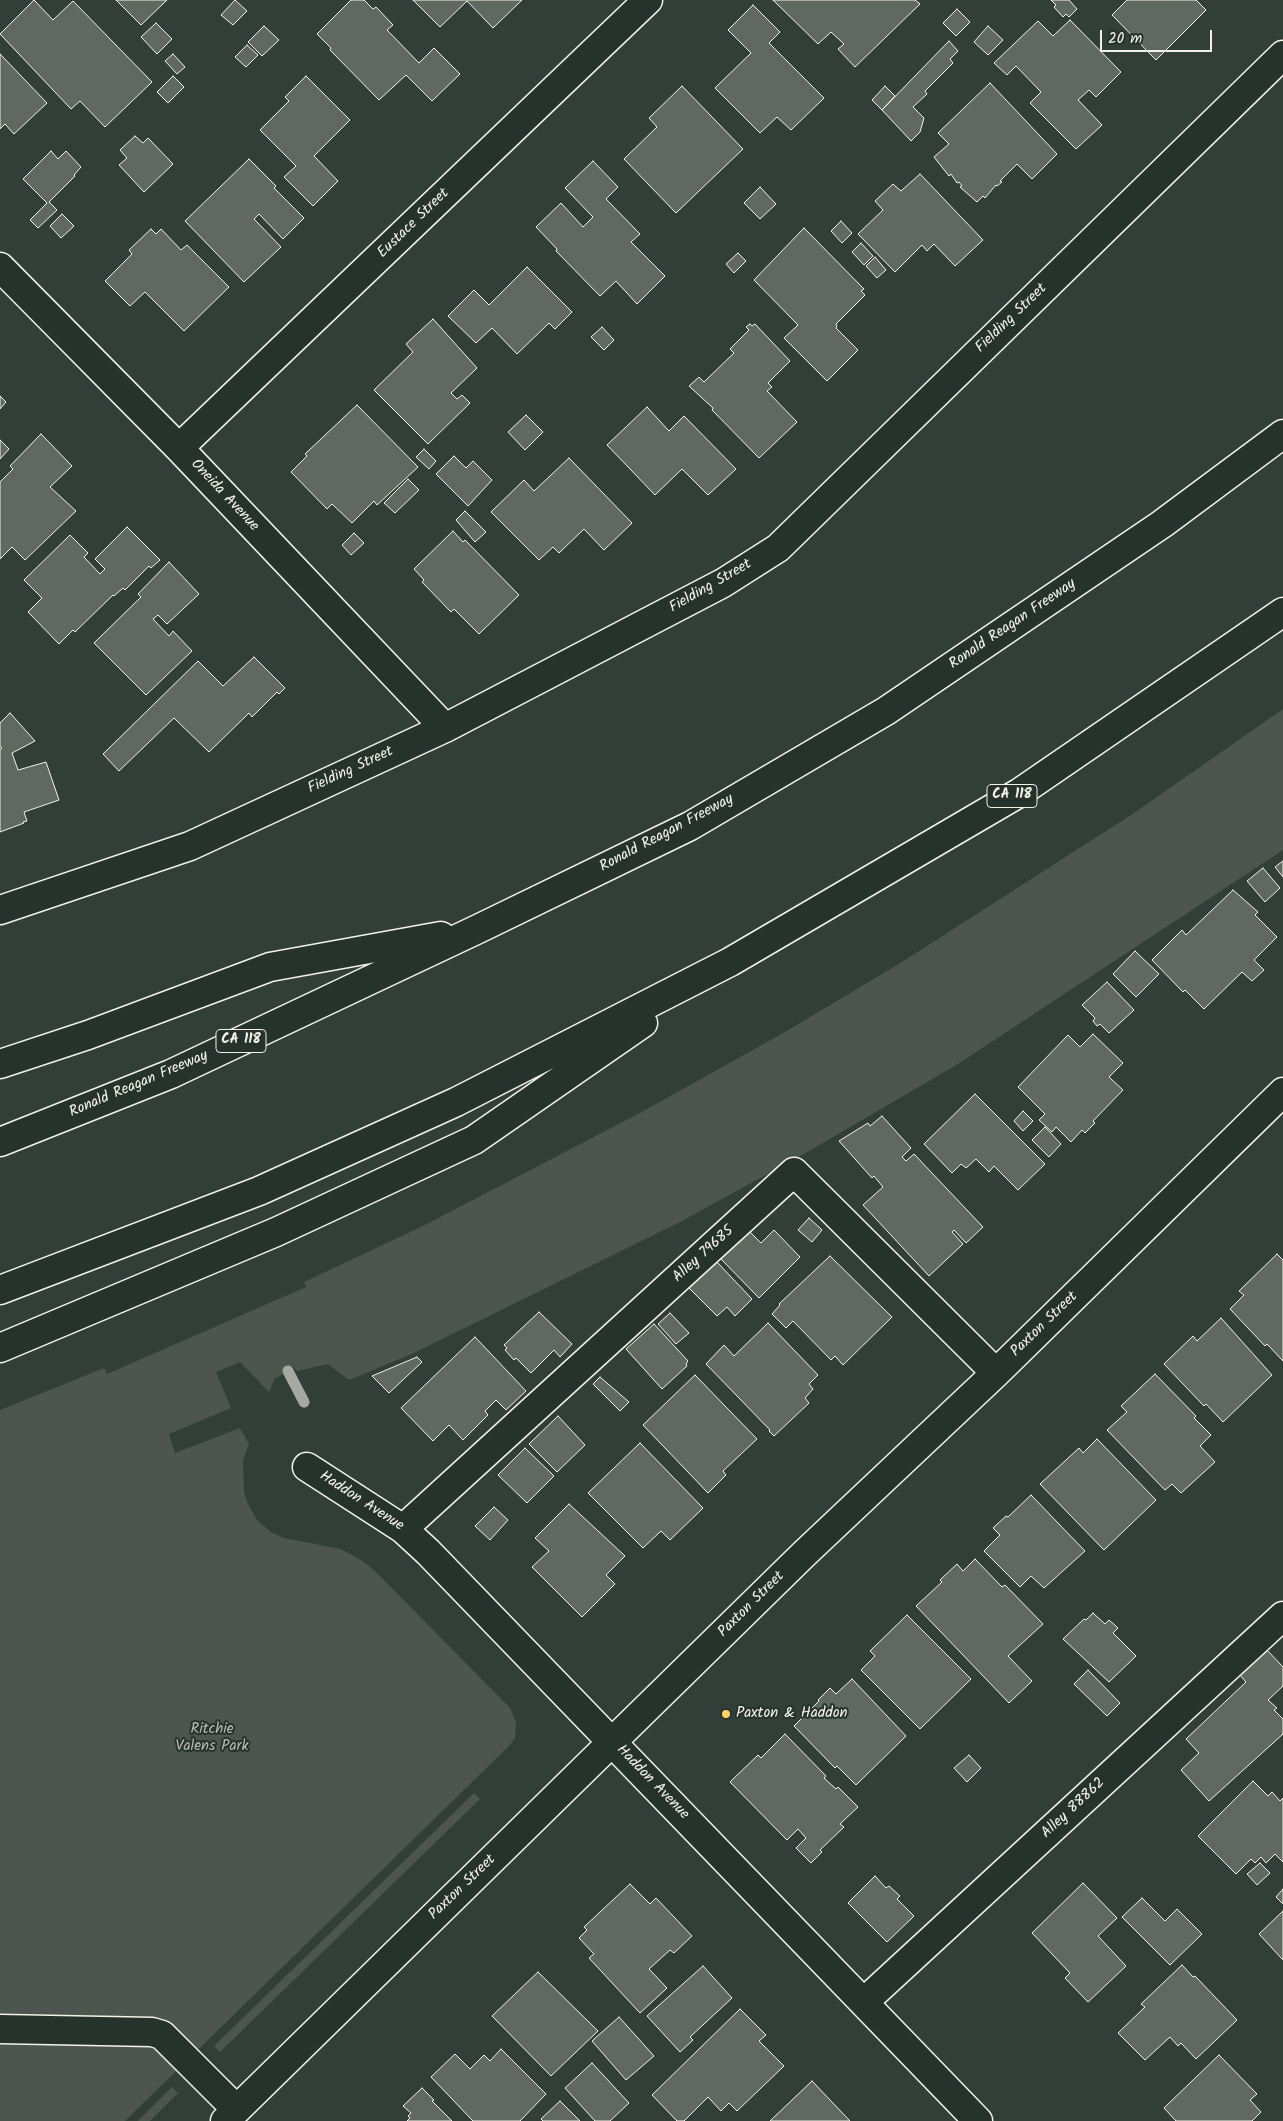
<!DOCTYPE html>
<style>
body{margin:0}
#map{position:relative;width:1283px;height:2121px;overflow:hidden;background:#323e38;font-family:Kalam,sans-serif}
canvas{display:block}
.scale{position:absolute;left:1100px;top:30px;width:112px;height:22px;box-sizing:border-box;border:2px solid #f4f1e8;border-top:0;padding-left:6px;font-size:15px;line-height:18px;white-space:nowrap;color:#f4f1e8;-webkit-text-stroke:4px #26332d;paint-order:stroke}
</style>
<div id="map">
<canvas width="1283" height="2121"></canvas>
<div class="scale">20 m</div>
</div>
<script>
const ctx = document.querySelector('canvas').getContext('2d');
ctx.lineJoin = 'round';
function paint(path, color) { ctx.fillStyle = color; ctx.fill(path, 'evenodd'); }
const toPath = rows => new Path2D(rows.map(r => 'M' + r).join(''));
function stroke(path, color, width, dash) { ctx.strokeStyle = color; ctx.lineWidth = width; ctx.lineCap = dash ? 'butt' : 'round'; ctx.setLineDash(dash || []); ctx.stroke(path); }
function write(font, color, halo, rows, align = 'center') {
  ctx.font = font + ' Kalam,sans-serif'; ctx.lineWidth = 4; ctx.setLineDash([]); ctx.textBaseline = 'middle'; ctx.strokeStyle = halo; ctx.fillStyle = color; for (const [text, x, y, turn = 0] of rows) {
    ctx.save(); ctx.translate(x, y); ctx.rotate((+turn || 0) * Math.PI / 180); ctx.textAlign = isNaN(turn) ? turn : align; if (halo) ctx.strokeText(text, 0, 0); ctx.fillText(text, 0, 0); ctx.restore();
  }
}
const green = toPath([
 [1283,709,1283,850,958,1064,804,1154,680,1222,414,1353,349,1380,328,1364,297,1371,292,1366,284,1374,275,1378,269,1392,240,1362,216,1372,231,1408,169,1434,175,1453,240,1428,249,1444,243,1461,244,1492,247,1502,257,1520,271,1532,284,1538,341,1549,361,1560,375,1571,510,1708,516,1722,515,1738,509,1746,125,2121,0,2121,0,1410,104,1368,107,1374,306,1287,304,1282,421,1227,638,1114,785,1032,902,962,1134,813],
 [474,1793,480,1799,220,2052,214,2046],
 [172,2087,178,2093,150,2121,138,2121]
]);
const stream = toPath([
 [288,1371,304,1402]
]);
const building = toPath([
 [34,0,53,20,73,1,152,82,105,127,80,101,71,109,0,34,34,0],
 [116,0,167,0,141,25,116,0],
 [235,0,247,11,233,25,221,15,235,0],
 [351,0,364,0,373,9,376,7,393,25,387,30,419,63,434,48,460,74,432,101,406,75,379,100,330,50,331,48,317,34,351,0],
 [413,0,522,0,493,28,467,1,440,27,413,0],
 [773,0,915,0,920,4,855,67,838,49,844,44,831,32,818,44,773,0],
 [1051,0,1069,0,1077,9,1069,17,1066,14,1063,17,1054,7,1056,5,1051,0],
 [1127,0,1196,0,1206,10,1156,60,1112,15,1127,0],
 [753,5,780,32,769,43,824,98,791,130,777,117,760,133,715,88,751,53,728,30,753,5],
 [957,9,970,22,956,36,943,23,957,9],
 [1070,20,1121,72,1096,97,1089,90,1078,100,1102,125,1076,149,1030,103,1041,92,1016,66,1007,75,994,63,1038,21,1053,36,1070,20],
 [156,23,172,39,157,54,141,37,156,23],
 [264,26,279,40,262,56,248,42,264,26],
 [988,26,1003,40,988,55,974,42,988,26],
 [949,41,958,51,950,59,953,63,925,91,927,94,913,107,924,118,920,132,911,141,882,110,949,41],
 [247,45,258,55,246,67,235,57,247,45],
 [0,54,47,103,14,134,5,124,0,129,0,54],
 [173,54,185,67,177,74,165,61,173,54],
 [173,76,184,87,168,103,157,92,173,76],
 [306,76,350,120,314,156,338,181,313,206,284,177,296,166,260,130,289,101,285,97,306,76],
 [990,83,1057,154,1032,179,1017,164,1000,181,1002,182,997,186,996,185,985,198,983,196,977,202,960,187,962,186,959,182,957,183,951,174,949,176,934,157,949,144,938,133,990,83],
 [682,86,743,149,676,213,624,159,657,127,649,118,682,86],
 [885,86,895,96,882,110,872,100,885,86],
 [135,136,143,143,148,138,173,164,144,192,119,165,127,158,120,150,135,136],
 [51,151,58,159,66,151,81,167,74,175,75,176,49,202,57,210,38,228,30,220,47,203,23,179,51,151],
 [249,159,276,186,274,188,304,218,283,239,259,214,254,219,281,247,244,282,185,221,249,159],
 [593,161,618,187,606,199,640,234,631,242,665,276,637,304,616,281,600,296,556,251,557,249,536,227,561,203,583,227,593,217,565,188,593,161],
 [920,174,983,240,955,266,934,244,927,251,922,245,895,272,858,234,883,210,875,201,893,184,901,191,920,174],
 [760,187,776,204,760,219,744,203,760,187],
 [62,214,74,226,61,238,50,226,62,214],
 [841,221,852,233,842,243,831,231,841,221],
 [804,228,864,289,861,291,865,295,836,324,837,326,836,328,858,350,827,381,784,338,798,325,754,280,804,228],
 [151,229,156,234,161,229,181,250,187,245,229,287,184,331,145,292,130,306,105,281,132,254,129,250,151,229],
 [861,243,873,256,864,265,852,252,861,243],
 [738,253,746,261,734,273,726,264,738,253],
 [875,257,886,270,877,278,866,266,875,257],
 [527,267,572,312,555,329,549,323,517,354,492,328,476,343,448,316,474,290,489,305,527,267],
 [433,319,477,368,451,393,457,399,462,395,470,403,428,444,374,390,413,352,406,344,433,319],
 [750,324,752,326,755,324,790,361,768,383,772,387,767,391,797,422,759,458,712,410,713,408,689,386,699,377,704,382,734,353,730,349,749,330,746,327,750,324],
 [602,327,614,340,604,350,591,337,602,327],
 [0,396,6,402,0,409,0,396],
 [357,405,418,467,377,505,374,501,352,523,332,504,327,509,291,472,307,456,305,454,357,405],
 [647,407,669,431,684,416,736,469,708,495,682,469,655,495,607,445,647,407],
 [526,415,543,432,525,450,508,432,526,415],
 [41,434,72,466,50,487,76,511,25,560,12,547,0,559,0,482,13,469,10,466,41,434],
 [0,440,9,449,0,459,0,440],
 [424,449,436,461,429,469,416,457,424,449],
 [454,456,466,468,473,461,492,480,468,506,436,474,454,456],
 [569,458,632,523,604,550,584,529,559,553,553,547,539,560,491,512,524,480,534,491,569,458],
 [408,479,419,490,395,513,384,503,408,479],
 [465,511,486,532,475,542,456,520,465,511],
 [127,527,160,560,151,568,149,566,125,590,123,588,114,596,113,595,75,632,73,630,59,644,28,612,42,598,24,580,70,535,88,553,84,557,100,574,105,569,95,559,127,527],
 [453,531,463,542,465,540,519,595,479,634,454,609,451,612,422,582,424,580,414,569,453,531],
 [354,533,364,543,351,555,342,545,354,533],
 [169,562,199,594,167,624,158,615,153,619,169,636,173,631,192,651,146,695,94,643,141,597,138,594,169,562],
 [254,657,285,688,279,694,277,692,252,717,249,713,209,752,174,718,119,771,103,754,198,661,223,686,254,657],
 [10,713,35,741,12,753,18,770,46,762,59,800,24,812,27,821,23,822,24,823,0,832,0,749,2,748,0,746,0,723,10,713],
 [1283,861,1283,877,1275,867,1283,861],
 [1263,868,1280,888,1265,902,1247,881,1263,868],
 [1233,890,1258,912,1255,915,1277,937,1254,960,1264,970,1252,981,1242,972,1204,1009,1185,990,1183,992,1152,960,1182,930,1186,935,1233,890],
 [1135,951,1159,974,1136,997,1113,974,1135,951],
 [1107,982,1134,1010,1109,1033,1100,1024,1097,1026,1093,1021,1095,1018,1082,1005,1107,982],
 [1093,1034,1123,1063,1109,1077,1123,1090,1093,1121,1095,1123,1085,1133,1082,1130,1071,1142,1056,1127,1052,1132,1039,1120,1045,1114,1018,1087,1068,1035,1080,1047,1093,1034],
 [975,1094,1045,1164,1018,1190,994,1166,989,1172,976,1159,966,1168,961,1164,952,1173,924,1144,975,1094],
 [1023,1111,1033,1121,1023,1131,1014,1121,1023,1111],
 [882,1116,911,1148,902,1157,906,1161,914,1154,983,1227,966,1243,954,1230,952,1232,963,1244,929,1276,863,1205,883,1187,874,1176,872,1178,839,1141,868,1123,870,1126,882,1116],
 [1045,1127,1061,1144,1049,1157,1032,1140,1045,1127],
 [809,1218,822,1230,812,1242,798,1230,809,1218],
 [748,1230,761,1243,774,1230,800,1257,759,1298,720,1258,748,1230],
 [1277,1254,1283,1260,1283,1361,1267,1344,1265,1346,1230,1309,1244,1295,1239,1291,1277,1254],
 [830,1256,892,1317,843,1365,835,1356,831,1360,793,1321,786,1328,772,1314,780,1305,779,1304,830,1256],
 [716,1261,752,1299,735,1316,727,1307,717,1316,689,1288,716,1261],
 [539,1312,572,1344,560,1357,554,1350,531,1373,516,1358,514,1360,505,1350,507,1348,504,1345,539,1312],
 [670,1313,689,1333,676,1344,658,1324,670,1313],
 [1221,1318,1272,1375,1223,1422,1206,1404,1204,1406,1164,1364,1193,1336,1197,1341,1221,1318],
 [768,1323,818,1375,809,1384,813,1389,805,1398,809,1403,774,1436,769,1431,770,1430,706,1364,724,1345,734,1356,768,1323],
 [654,1324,688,1361,686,1364,687,1366,662,1389,626,1349,654,1324],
 [475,1337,526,1391,506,1410,496,1400,485,1411,488,1415,463,1440,449,1425,433,1441,401,1408,475,1337],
 [417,1357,422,1362,389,1393,372,1376,417,1357],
 [1155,1374,1196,1416,1194,1418,1211,1435,1200,1446,1215,1462,1181,1493,1172,1484,1165,1490,1107,1430,1127,1412,1121,1406,1155,1374],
 [695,1375,757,1439,723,1471,726,1475,708,1493,643,1425,695,1375],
 [600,1377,629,1402,620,1411,593,1384,600,1377],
 [558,1416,585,1445,557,1472,529,1444,558,1416],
 [1097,1439,1156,1500,1104,1550,1040,1484,1079,1448,1083,1453,1097,1439],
 [640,1443,703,1508,670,1540,661,1531,643,1548,588,1493,640,1443],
 [525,1448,554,1476,527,1503,498,1475,525,1448],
 [1031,1495,1085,1551,1044,1588,1031,1576,1020,1587,984,1551,1000,1535,993,1528,1006,1516,1008,1517,1031,1495],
 [569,1504,625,1556,606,1575,615,1584,582,1617,532,1567,549,1551,535,1538,569,1504],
 [494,1507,508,1520,490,1540,475,1526,494,1507],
 [975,1559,1002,1587,1005,1585,1043,1624,1008,1656,1032,1681,1009,1703,916,1606,942,1582,940,1580,957,1564,963,1571,975,1559],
 [1093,1613,1105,1624,1109,1620,1118,1628,1113,1633,1136,1656,1109,1682,1063,1639,1084,1619,1086,1620,1093,1613],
 [907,1615,971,1679,920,1729,861,1670,875,1656,870,1651,907,1615],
 [1266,1649,1283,1667,1283,1686,1268,1700,1277,1708,1274,1710,1283,1719,1283,1734,1209,1801,1181,1770,1199,1753,1186,1739,1246,1682,1239,1674,1266,1649],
 [1088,1670,1120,1703,1107,1716,1074,1684,1088,1670],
 [852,1679,906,1736,856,1785,837,1766,835,1768,794,1726,819,1701,818,1700,830,1688,836,1694,852,1679],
 [785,1734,826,1776,824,1778,836,1789,838,1787,858,1807,840,1824,844,1827,820,1850,822,1852,811,1863,796,1848,806,1838,798,1829,787,1840,730,1782,758,1755,761,1758,785,1734],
 [969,1755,981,1768,967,1782,954,1768,969,1755],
 [1253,1781,1268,1796,1272,1792,1280,1801,1283,1798,1283,1862,1275,1854,1266,1863,1261,1857,1255,1863,1251,1859,1236,1874,1198,1836,1253,1781],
 [1260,1863,1270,1873,1257,1885,1247,1874,1260,1863],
 [875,1876,886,1888,889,1886,900,1896,897,1899,914,1916,887,1942,848,1903,875,1876],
 [1083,1883,1117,1918,1098,1936,1126,1966,1088,2002,1065,1978,1070,1973,1032,1933,1083,1883],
 [630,1884,650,1904,656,1898,692,1936,674,1953,670,1950,649,1969,667,1988,640,2013,589,1958,594,1954,579,1938,587,1930,584,1927,630,1884],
 [1283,1889,1283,1904,1276,1897,1283,1889],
 [1142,1898,1165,1921,1177,1909,1202,1934,1170,1965,1122,1917,1142,1898],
 [1283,1911,1283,1960,1259,1934,1283,1911],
 [1182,1965,1193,1977,1195,1976,1237,2020,1196,2059,1181,2043,1178,2046,1170,2037,1145,2060,1118,2033,1145,2007,1141,2004,1182,1965],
 [703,1966,732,1998,690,2037,693,2040,680,2052,647,2016,703,1966],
 [538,1972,598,2031,551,2076,492,2016,538,1972],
 [740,2009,766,2035,759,2041,784,2066,737,2111,729,2103,721,2111,708,2097,684,2121,677,2121,652,2095,740,2009],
 [619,2017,654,2056,626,2080,592,2041,619,2017],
 [501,2049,546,2094,520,2121,473,2121,431,2077,455,2054,470,2069,484,2055,490,2061,501,2049],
 [1219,2055,1257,2094,1250,2100,1261,2112,1252,2121,1176,2121,1164,2108,1219,2055],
 [592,2063,629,2103,610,2121,595,2121,565,2088,592,2063],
 [812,2081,850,2121,770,2121,812,2081],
 [422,2088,434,2100,432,2101,452,2121,407,2121,410,2118,408,2116,411,2113,403,2106,422,2088],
 [560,2101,580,2121,543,2121,541,2119,560,2101]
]);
const minor = toPath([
 [0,267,179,448,445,728],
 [179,448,648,0],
 [0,910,190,846,445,728,723,583,778,548,1283,55],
 [307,1467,403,1529,428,1552,978,2121],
 [403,1529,794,1172,996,1373],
 [864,2002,1283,1616],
 [0,2029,152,2032,162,2035,236,2109],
 [225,2121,804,1554,996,1373,1283,1092]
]);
const highway = toPath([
 [0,1064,88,1035,270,967,441,936],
 [0,1142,171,1074,478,929,690,826,886,711,1162,524,1283,434],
 [0,1290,259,1191,456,1102,730,962,1019,793,1283,612],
 [0,1348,276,1232,474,1140,643,1023]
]);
const markers = [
 [726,1714,5,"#ffd166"]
];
const shields = [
 [1012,796,50],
 [241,1041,50]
];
const shieldNames = [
 ["CA 118",1012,796],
 ["CA 118",241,1041]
];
const streetNames = [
 ["Eustace Street",414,224,-44],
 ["Fielding Street",1012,319,-44],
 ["Oneida Avenue",224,496,47],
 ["Fielding Street",711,587,-30],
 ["Ronald Reagan Freeway",1013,625,-34],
 ["Fielding Street",351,771,-25],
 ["Ronald Reagan Freeway",667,834,-28],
 ["Ronald Reagan Freeway",139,1085,-23],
 ["Alley 79685",704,1255,-42],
 ["Paxton Street",1045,1325,-44],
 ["Haddon Avenue",361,1502,33],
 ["Paxton Street",752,1605,-45],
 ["Haddon Avenue",652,1783,46],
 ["Alley 88862",1074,1809,-43],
 ["Paxton Street",463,1888,-44]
];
const poiNames = [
 ["Paxton & Haddon",736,1714]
];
const parkNames = [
 ["Ritchie",212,1730],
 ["Valens Park",212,1747]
];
paint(green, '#4c564f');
stroke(stream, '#a6a9a1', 11);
paint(building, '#5f6861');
stroke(building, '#f4f1e8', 1);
stroke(minor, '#f4f1e8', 31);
stroke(highway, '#f4f1e8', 31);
stroke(minor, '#26332d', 28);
stroke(highway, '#26332d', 28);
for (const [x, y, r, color] of markers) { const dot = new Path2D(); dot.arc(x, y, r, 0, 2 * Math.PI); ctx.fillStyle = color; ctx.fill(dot); stroke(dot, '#26332d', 2); }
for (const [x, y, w] of shields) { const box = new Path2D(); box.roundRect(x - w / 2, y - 11.5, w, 23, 4); ctx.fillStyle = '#26332d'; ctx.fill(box); stroke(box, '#f4f1e8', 1); }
write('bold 14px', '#f4f1e8', null, shieldNames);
write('15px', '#f4f1e8', '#26332d', streetNames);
write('15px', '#f4f1e8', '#26332d', poiNames, 'left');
write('15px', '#b9bbb2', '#26332d', parkNames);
</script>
